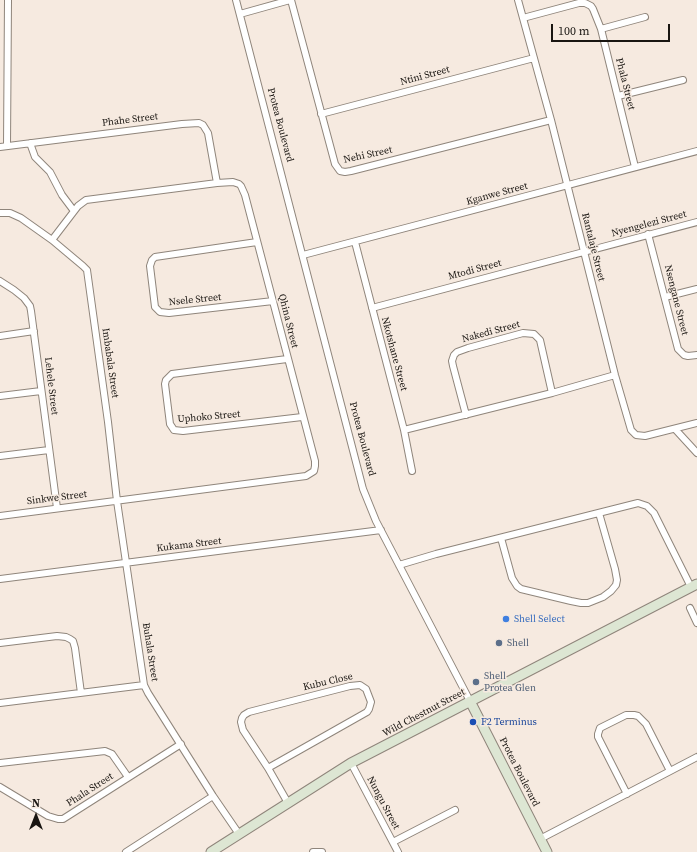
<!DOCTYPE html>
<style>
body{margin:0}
#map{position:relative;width:697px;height:852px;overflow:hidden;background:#f6eae0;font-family:"Source Serif 4",serif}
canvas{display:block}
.north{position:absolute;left:16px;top:796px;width:40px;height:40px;-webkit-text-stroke:3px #f6eae0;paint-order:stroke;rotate:0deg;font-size:11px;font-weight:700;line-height:16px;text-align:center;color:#191511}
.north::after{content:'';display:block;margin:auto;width:14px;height:18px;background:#191511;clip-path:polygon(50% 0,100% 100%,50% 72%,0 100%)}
.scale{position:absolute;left:551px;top:24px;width:119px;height:18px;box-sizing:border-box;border:2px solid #191511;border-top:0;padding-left:5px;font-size:12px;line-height:14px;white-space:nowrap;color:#191511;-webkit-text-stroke:3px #f6eae0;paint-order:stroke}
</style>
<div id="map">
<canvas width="697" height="852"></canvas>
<div class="north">N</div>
<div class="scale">100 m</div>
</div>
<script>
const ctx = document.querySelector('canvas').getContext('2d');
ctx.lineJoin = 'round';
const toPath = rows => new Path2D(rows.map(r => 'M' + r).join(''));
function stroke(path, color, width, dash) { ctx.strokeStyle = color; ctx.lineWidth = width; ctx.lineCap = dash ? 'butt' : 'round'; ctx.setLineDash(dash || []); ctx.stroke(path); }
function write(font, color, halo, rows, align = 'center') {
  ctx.font = font + ' "Source Serif 4",serif'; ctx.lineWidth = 3; ctx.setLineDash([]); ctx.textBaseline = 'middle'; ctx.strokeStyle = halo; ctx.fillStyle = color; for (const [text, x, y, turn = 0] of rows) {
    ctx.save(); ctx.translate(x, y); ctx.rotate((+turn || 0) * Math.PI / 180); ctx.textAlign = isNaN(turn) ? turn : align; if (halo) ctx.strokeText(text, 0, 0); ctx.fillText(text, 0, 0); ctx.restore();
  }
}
const street = toPath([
 [236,0,363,489,376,521,470,701],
 [291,0,335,164,340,171,345,172,351,171,551,120],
 [518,0,551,120,615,375,631,430,636,435,645,436,697,423],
 [240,14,290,0],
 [523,18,579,3,585,3,591,6,593,9,601,29,635,167],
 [601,29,645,17],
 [618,96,683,80],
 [321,114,534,58],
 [30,143,35,157,50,172,62,195,74,211],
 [7,146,8,0],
 [0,147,182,124,199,123,203,125,208,133,217,183],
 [0,213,10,213,21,218,52,240,83,266,87,270,108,422,117,501,144,685,148,693,213,796,239,834],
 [648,234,678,349,684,355,688,356,697,355],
 [257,242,155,257,152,260,150,266,155,307,160,312,169,313,273,301],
 [355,242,404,430,412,471],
 [303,255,697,151],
 [0,281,14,290,24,298,30,306,31,311,57,508],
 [665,297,697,289],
 [372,308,697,222],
 [0,336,34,331],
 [287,359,172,374,166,380,165,384,170,424,174,430,183,431,302,417],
 [0,396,41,391],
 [466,415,453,366,452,361,454,355,457,352,468,348,523,333,534,334,540,340,552,393],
 [675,429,697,453],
 [404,430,552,393,615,375],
 [0,456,49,450],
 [0,516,306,476,314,471,315,466,315,461,245,195,241,186,239,184,233,182,217,183,86,200,78,206,52,240],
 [501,538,512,578,517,586,521,589,571,601,581,603,588,603,603,597,611,591,616,585,617,580,615,569,599,513],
 [399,565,436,554,638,503,647,506,654,513,691,587],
 [0,579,381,530],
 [690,608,697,623],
 [0,643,57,636,66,637,70,639,73,641,75,648,81,693],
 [0,703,144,685],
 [0,763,105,751,112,754,128,777],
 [351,763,398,852],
 [268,768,367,712,369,709,371,702,366,689,360,685,350,686,249,712,244,715,242,718,241,722,243,730,268,768,288,803],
 [0,787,48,816,58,819,63,819,181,744],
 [627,794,598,737,598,734,600,728,626,715,634,715,638,716,646,724,670,771],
 [540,839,697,757],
 [393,842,455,810],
 [126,852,213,796],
 [313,852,322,852]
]);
const secondary = toPath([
 [470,701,547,852],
 [211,852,351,763,697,584]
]);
const markers = [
 [506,619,4,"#3f7fe0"],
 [499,643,4,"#5c6f8a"],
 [476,682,4,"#5c6f8a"],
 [473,722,4,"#1a4fb4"]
];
const streetNames = [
 ["Ntini Street",425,76,-15],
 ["Phala Street",625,84,76],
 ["Phahe Street",130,120,-7],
 ["Protea Boulevard",280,125,75],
 ["Nehi Street",368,155,-12],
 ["Kganwe Street",497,194,-15],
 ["Nyengelezi Street",649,224,-15],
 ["Rantalaje Street",593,247,76],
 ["Mtodi Street",475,270,-15],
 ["Nsele Street",195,300,-6],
 ["Nsengane Street",676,300,76],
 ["Qhina Street",288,321,76],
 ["Nakedi Street",491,332,-15],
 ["Nkotshane Street",394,354,75],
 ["Imbabala Street",110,363,82],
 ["Lehele Street",51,386,83],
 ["Uphoko Street",209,417,-5],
 ["Protea Boulevard",362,439,75],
 ["Sinkwe Street",57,498,-7],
 ["Kukama Street",189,545,-7],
 ["Buhala Street",150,652,81],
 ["Kubu Close",328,682,-13],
 ["Wild Chestnut Street",424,713,-28],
 ["Protea Boulevard",519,772,63],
 ["Phala Street",90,790,-33],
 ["Nungu Street",383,803,62]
];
const shopNames = [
 ["Shell Select",514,619]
];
const serviceNames = [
 ["Shell",507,643],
 ["Shell",484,676],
 ["Protea Glen",484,688]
];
const transitNames = [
 ["F2 Terminus",481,722]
];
stroke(street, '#8f857b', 8);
stroke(secondary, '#8f857b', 11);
stroke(street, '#fff', 6);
stroke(secondary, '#dde6d3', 9);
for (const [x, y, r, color] of markers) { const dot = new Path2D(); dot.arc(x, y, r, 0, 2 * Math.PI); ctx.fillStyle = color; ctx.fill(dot); stroke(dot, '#f6eae0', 1.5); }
write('10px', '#191511', '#f6eae0', streetNames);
write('10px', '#366cbe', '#f6eae0', shopNames, 'left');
write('10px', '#4e5e75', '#f6eae0', serviceNames, 'left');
write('10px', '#164399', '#f6eae0', transitNames, 'left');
</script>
